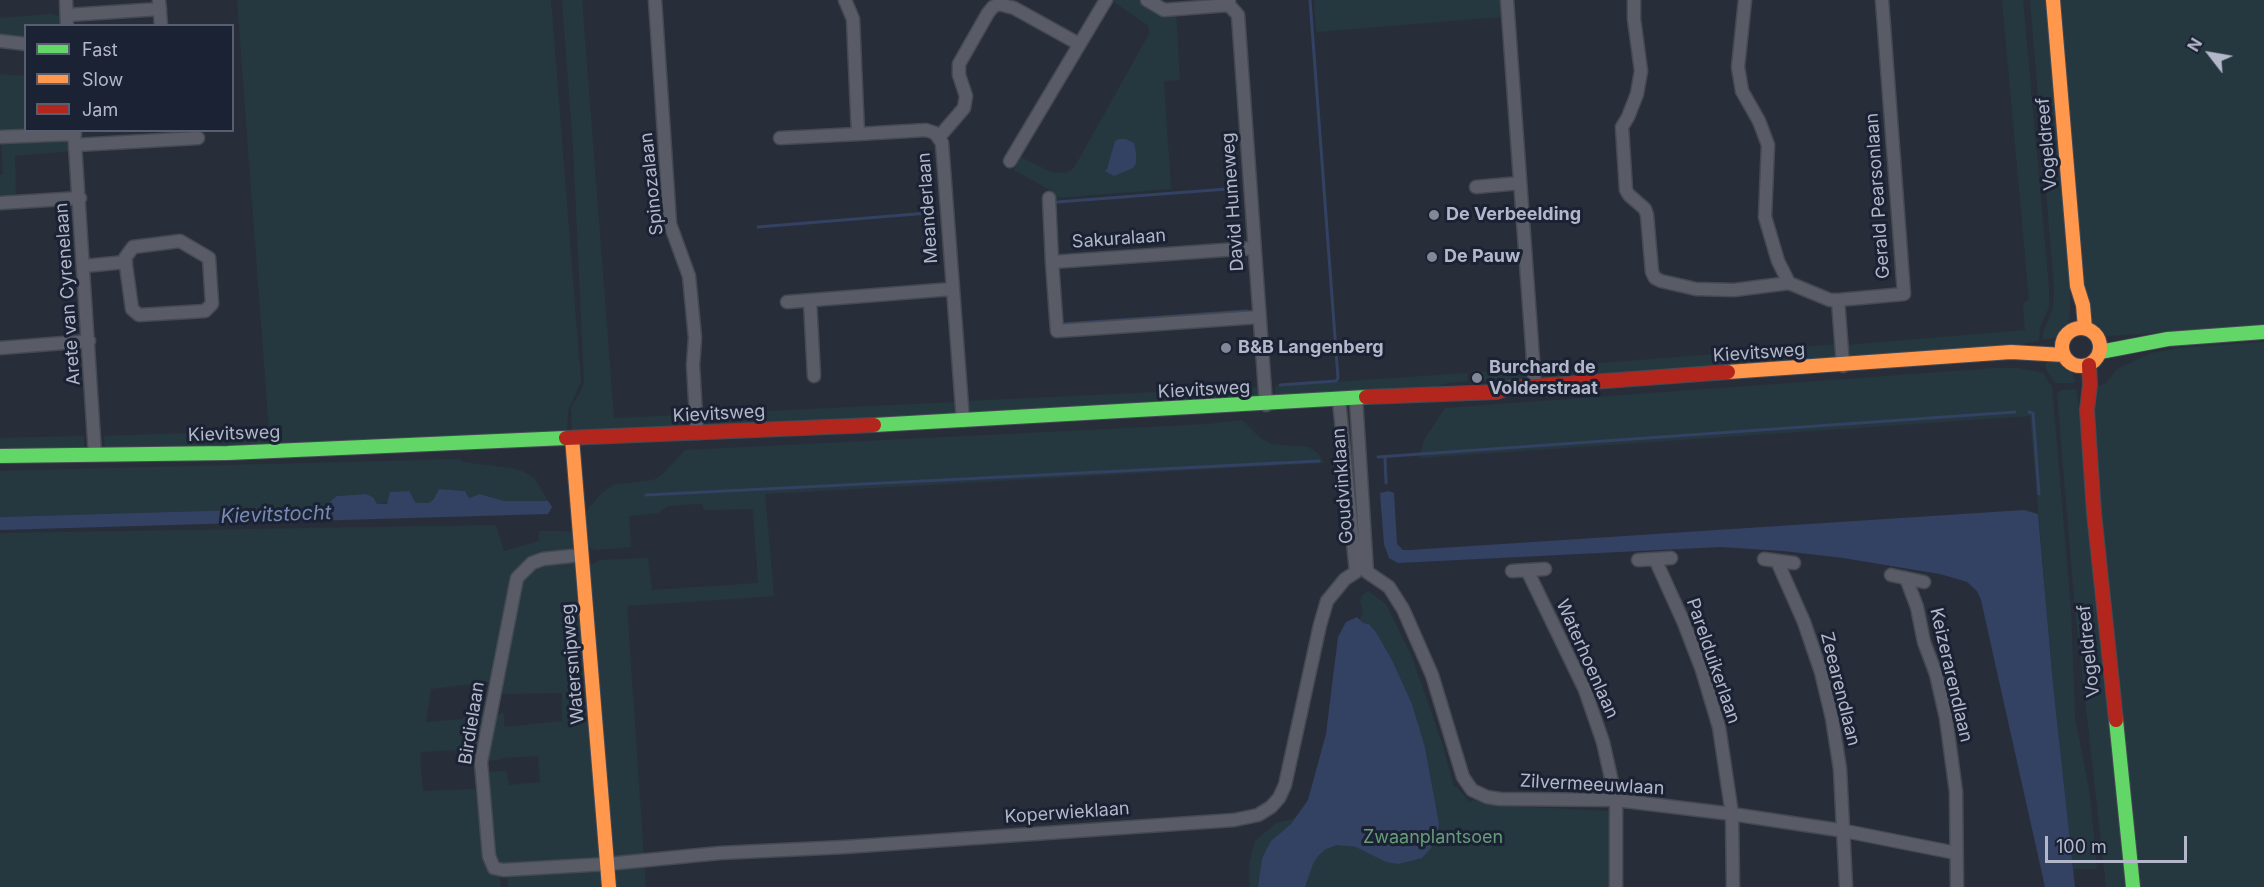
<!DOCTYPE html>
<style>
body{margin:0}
#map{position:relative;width:2264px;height:887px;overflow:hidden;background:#282e39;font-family:Inter,sans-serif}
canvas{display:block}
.legend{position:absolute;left:24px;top:24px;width:210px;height:108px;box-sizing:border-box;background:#1b2234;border:2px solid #575e70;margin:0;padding:8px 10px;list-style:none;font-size:18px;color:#b2b8ca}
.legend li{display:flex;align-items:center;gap:12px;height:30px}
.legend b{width:30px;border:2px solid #575e70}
.north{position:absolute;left:2180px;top:24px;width:60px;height:60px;-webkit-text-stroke:4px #1b2234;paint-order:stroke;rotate:301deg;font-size:16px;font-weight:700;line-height:24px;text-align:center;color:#b2b8ca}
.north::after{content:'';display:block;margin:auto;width:21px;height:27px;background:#b2b8ca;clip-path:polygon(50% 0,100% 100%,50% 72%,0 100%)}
.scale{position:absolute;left:2045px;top:836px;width:142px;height:27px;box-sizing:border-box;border:3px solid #b2b8ca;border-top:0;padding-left:8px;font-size:18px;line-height:21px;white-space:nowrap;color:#b2b8ca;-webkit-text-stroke:4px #1b2234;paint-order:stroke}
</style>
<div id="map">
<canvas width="2264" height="887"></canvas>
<ul class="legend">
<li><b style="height:8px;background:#63d668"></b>Fast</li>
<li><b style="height:8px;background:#ff974d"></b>Slow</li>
<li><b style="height:8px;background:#b3261e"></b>Jam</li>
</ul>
<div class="north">N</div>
<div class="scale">100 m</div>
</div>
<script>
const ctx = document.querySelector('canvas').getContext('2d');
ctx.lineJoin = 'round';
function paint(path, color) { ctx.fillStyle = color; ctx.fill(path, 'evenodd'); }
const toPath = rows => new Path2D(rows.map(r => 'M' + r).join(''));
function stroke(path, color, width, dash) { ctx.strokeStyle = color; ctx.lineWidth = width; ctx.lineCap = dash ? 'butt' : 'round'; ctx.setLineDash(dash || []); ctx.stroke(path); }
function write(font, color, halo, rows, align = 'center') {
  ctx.font = font + ' Inter,sans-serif'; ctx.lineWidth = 6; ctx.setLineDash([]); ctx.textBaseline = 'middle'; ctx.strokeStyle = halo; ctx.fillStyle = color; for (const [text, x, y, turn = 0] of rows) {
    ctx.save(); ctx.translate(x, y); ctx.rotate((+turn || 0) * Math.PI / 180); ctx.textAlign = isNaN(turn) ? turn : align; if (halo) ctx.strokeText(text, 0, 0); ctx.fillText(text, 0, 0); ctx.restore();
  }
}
const green = toPath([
 [237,0,551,0,581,382,568,411,567,432,105,450,104,436,269,430],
 [562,0,582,0,614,418,685,415,686,429,573,432,572,429,571,407,581,391,584,382,573,146],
 [1111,0,1138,0,1158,12,1176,13,1180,80,1164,81,1171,189,1053,198,1052,191,1014,170,1021,157,1051,172,1066,173,1074,168,1149,34,1149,26],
 [1314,0,1500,0,1501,17,1316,32],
 [2002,0,2023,0,2049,288,2049,307,2040,327,2039,341,1995,349,1853,361,1846,355,1845,345,2025,330,2023,303,2029,299],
 [2030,0,2048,0,2070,277,2070,312,2068,326,2058,337,2043,340,2043,333,2053,308,2054,286],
 [2058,0,2264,0,2264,327,2107,336,2101,334,2090,324,2087,316],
 [52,14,60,17,61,25,26,26,25,39,0,37,0,18],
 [0,74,25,76,26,130,0,135],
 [70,139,70,151,15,156,16,198,0,199,0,175,3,174,1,140],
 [2264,342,2264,887,2137,887,2105,584,2093,387,2105,384,2117,369,2151,353,2180,348],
 [1837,344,1839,356,1833,362,1543,382,1541,368],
 [2045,358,2061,360,2065,364,2073,374,2075,383,2055,383,2046,369],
 [1996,368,2019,368,2043,373,2052,387,2071,611,2075,717,2090,796,2097,869,2073,869,2053,684,2030,416,1419,458,1424,440,1445,408],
 [1527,369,1528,383,1518,384,1496,380,1474,381,1474,372],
 [1467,373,1468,381,1448,383,1427,389,1275,399,1275,386],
 [1261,387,1262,400,969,416,968,401],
 [2076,389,2081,422,2125,887,2106,887,2075,609,2057,394,2062,390],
 [955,402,956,417,708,428,708,414],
 [1242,420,1260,438,1271,444,1308,447,1318,453,1324,463,765,494,774,596,627,606,646,887,617,887,589,566,600,560,648,558,652,590,758,583,753,509,704,510,702,504,696,504,668,506,658,513,629,516,631,547,596,550,589,547,581,517,603,492,613,485,653,480,661,476,685,450,1208,424],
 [84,436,84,450,0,452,0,438],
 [459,459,463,462,510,468,522,471,534,478,548,501,504,501,481,494,469,498,465,491,439,489,435,499,429,503,416,503,409,491,390,492,388,503,377,504,373,497,366,494,337,496,324,506,309,506,306,508,0,517,0,471],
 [496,525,504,551,539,541,539,531,565,531,573,533,573,551,527,562,510,578,489,682,431,689,426,722,462,719,472,709,485,707,477,749,421,752,420,758,423,791,475,789,484,861,489,869,499,874,501,887,0,887,0,533],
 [569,560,574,562,603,858,596,861,500,866,494,861,491,804,486,772,507,771,509,785,540,782,538,756,502,758,501,759,487,761,495,715,504,713,504,727,562,721,562,693,501,694,520,580,542,563],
 [1368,591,1386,604,1412,657,1442,743,1454,787,1457,787,1470,803,1472,800,1495,805,1608,811,1611,816,1612,887,1250,887,1249,865,1255,841,1276,823,1402,794,1433,790,1425,747,1412,704,1392,660,1376,632,1370,624,1363,623,1360,620,1363,611,1360,602,1362,596],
 [596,869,604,873,606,887,508,887,507,874]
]);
const water = toPath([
 [1119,139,1126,139,1134,143,1136,152,1136,163,1133,168,1114,176,1105,171,1107,169,1115,141],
 [439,489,465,491,469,498,480,494,504,501,548,501,552,507,548,514,0,530,0,517,306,508,309,506,324,506,337,496,366,494,373,497,377,504,387,504,390,492,409,491,416,503,429,503,434,499],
 [1389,491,1394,493,1397,544,1403,550,1410,550,2024,510,2038,514,2053,684,2075,887,2045,887,1981,600,1977,591,1967,582,1940,574,1843,558,1783,551,1720,547,1398,563,1389,558,1384,544,1380,493],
 [1357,617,1363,623,1369,624,1376,632,1392,660,1412,704,1425,747,1439,824,1437,836,1431,848,1422,858,1398,864,1386,862,1356,847,1337,845,1326,849,1318,856,1313,864,1305,887,1258,887,1262,859,1266,850,1271,841,1291,824,1308,800,1326,734,1338,637,1346,622]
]);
const stream = toPath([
 [1057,202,1227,189],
 [758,227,928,213],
 [1063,324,1246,311],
 [1280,385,1336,381,1338,378,1310,0],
 [2029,412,2033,413,2039,494],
 [1378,457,2015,412],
 [1385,458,1386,483],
 [646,495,1319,461]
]);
const street = toPath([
 [66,0,67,26],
 [159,0,161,26],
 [655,0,670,224,689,276,695,338,693,365,697,433],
 [845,0,853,19,858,134,926,130,935,133,942,143,963,421],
 [1147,0,1164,10,1229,5],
 [1229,0,1229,5,1238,15,1266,405],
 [1507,0,1535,387],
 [1634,0,1634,19,1641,71,1637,94,1628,117,1622,127,1626,190,1629,195,1645,209,1647,215,1652,272,1655,278,1661,281,1696,289,1734,290,1789,283],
 [1745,0,1738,67,1742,91,1759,121,1768,145,1765,217,1778,261,1789,283,1830,300,1838,300],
 [67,15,160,9],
 [0,41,26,44],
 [74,130,95,455],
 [0,137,75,134],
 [939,137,964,108,966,96,959,75,959,64,988,13,993,7,999,4,1014,8,1079,44],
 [780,138,858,134],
 [76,145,198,138],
 [1010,161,1106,0],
 [1476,187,1520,183],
 [1049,198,1052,262,1253,248],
 [0,203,80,198],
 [180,241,209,258,212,304,205,311,139,315,132,309,125,258,133,247,180,241],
 [1052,262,1057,331,1259,317],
 [84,266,126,262],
 [810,301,814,376],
 [787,302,952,289],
 [0,348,89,341],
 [1843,366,1838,300,1904,294,1882,0],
 [1356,399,1367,572],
 [1339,400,1356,572],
 [581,555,543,559,532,563,517,578,481,762,489,856,494,868,503,870,607,864,720,853,845,847,1234,820,1258,815,1271,807,1279,798,1285,785,1320,625,1327,601,1345,579,1356,572],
 [1655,559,1684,623,1702,670,1719,727,1732,814,1733,887],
 [1764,559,1794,563],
 [1638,560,1671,558],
 [1777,561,1804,622,1821,672,1832,718,1840,769,1846,887],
 [1527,570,1585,690,1603,742,1616,800,1616,887],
 [1512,571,1545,569],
 [1367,572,1389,587,1403,609,1432,675,1463,777,1472,790,1487,797,1500,799,1616,800,1732,814,1845,831,1956,853],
 [1891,575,1924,582],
 [1906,578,1917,607,1924,642,1936,674,1946,718,1956,792,1957,887]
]);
const fast = toPath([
 [2100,352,2168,339,2264,332],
 [874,425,1366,397],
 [0,456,228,453,566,438],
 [2116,720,2133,887]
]);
const slow = toPath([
 [2053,0,2077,286,2083,305,2085,328],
 '2062 347a19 19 0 1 1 38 0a19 19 0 1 1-38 0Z',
 [1728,372,2011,352,2064,355],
 [572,438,609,887]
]);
const jam = toPath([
 [2089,365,2090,385,2087,410,2094,513,2116,720],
 [1366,397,1497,392,1509,388,1728,372],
 [566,438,874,425]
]);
const markers = [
 [1434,215,6,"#828897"],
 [1432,257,6,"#828897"],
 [1226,348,6,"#828897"],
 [1477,378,6,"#828897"]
];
const streetNames = [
 ["Vogeldreef",2047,144,-95],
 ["Spinozalaan",652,184,-96],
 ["Gerald Pearsonlaan",1878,196,-94],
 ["David Humeweg",1233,202,-94],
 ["Meanderlaan",928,208,-94],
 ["Sakuralaan",1119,239,-4],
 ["Arete van Cyrenelaan",68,294,-94],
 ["Kievitsweg",1759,353,-4],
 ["Kievitsweg",1204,390,-3],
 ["Kievitsweg",719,414,-3],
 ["Kievitsweg",234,434,-2],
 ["Goudvinklaan",1343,486,-94],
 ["Vogeldreef",2089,651,-96],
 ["Waterhoenlaan",1587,659,66],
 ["Parelduikerlaan",1713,661,71],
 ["Watersnipweg",573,664,-95],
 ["Keizerarendlaan",1951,675,77],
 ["Zeearendlaan",1840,689,76],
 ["Birdielaan",472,723,-81],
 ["Zilvermeeuwlaan",1592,785,3],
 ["Koperwieklaan",1067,813,-4]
];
const poiNames = [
 ["De Verbeelding",1446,215],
 ["De Pauw",1444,257],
 ["B&B Langenberg",1238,348],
 ["Burchard de",1489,368],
 ["Volderstraat",1489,389]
];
const parkNames = [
 ["Zwaanplantsoen",1433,838]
];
const waterNames = [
 ["Kievitstocht",276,515,-2]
];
paint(green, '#25383f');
paint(water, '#334163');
stroke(stream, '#334163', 3);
stroke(street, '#454952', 15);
stroke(fast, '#454952', 16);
stroke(slow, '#454952', 16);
stroke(jam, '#454952', 16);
stroke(street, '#595c66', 12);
stroke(fast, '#63d668', 14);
stroke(slow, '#ff974d', 14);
stroke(jam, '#b3261e', 14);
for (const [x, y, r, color] of markers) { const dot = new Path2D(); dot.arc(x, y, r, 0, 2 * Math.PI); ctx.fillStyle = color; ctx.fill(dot); stroke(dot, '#1b2234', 2); }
write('18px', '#b2b8ca', '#1b2234', streetNames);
write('bold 18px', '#b2b8ca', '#1b2234', poiNames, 'left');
write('18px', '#679c7a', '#1b2234', parkNames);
write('italic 20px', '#778ab3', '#1b2234', waterNames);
</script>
